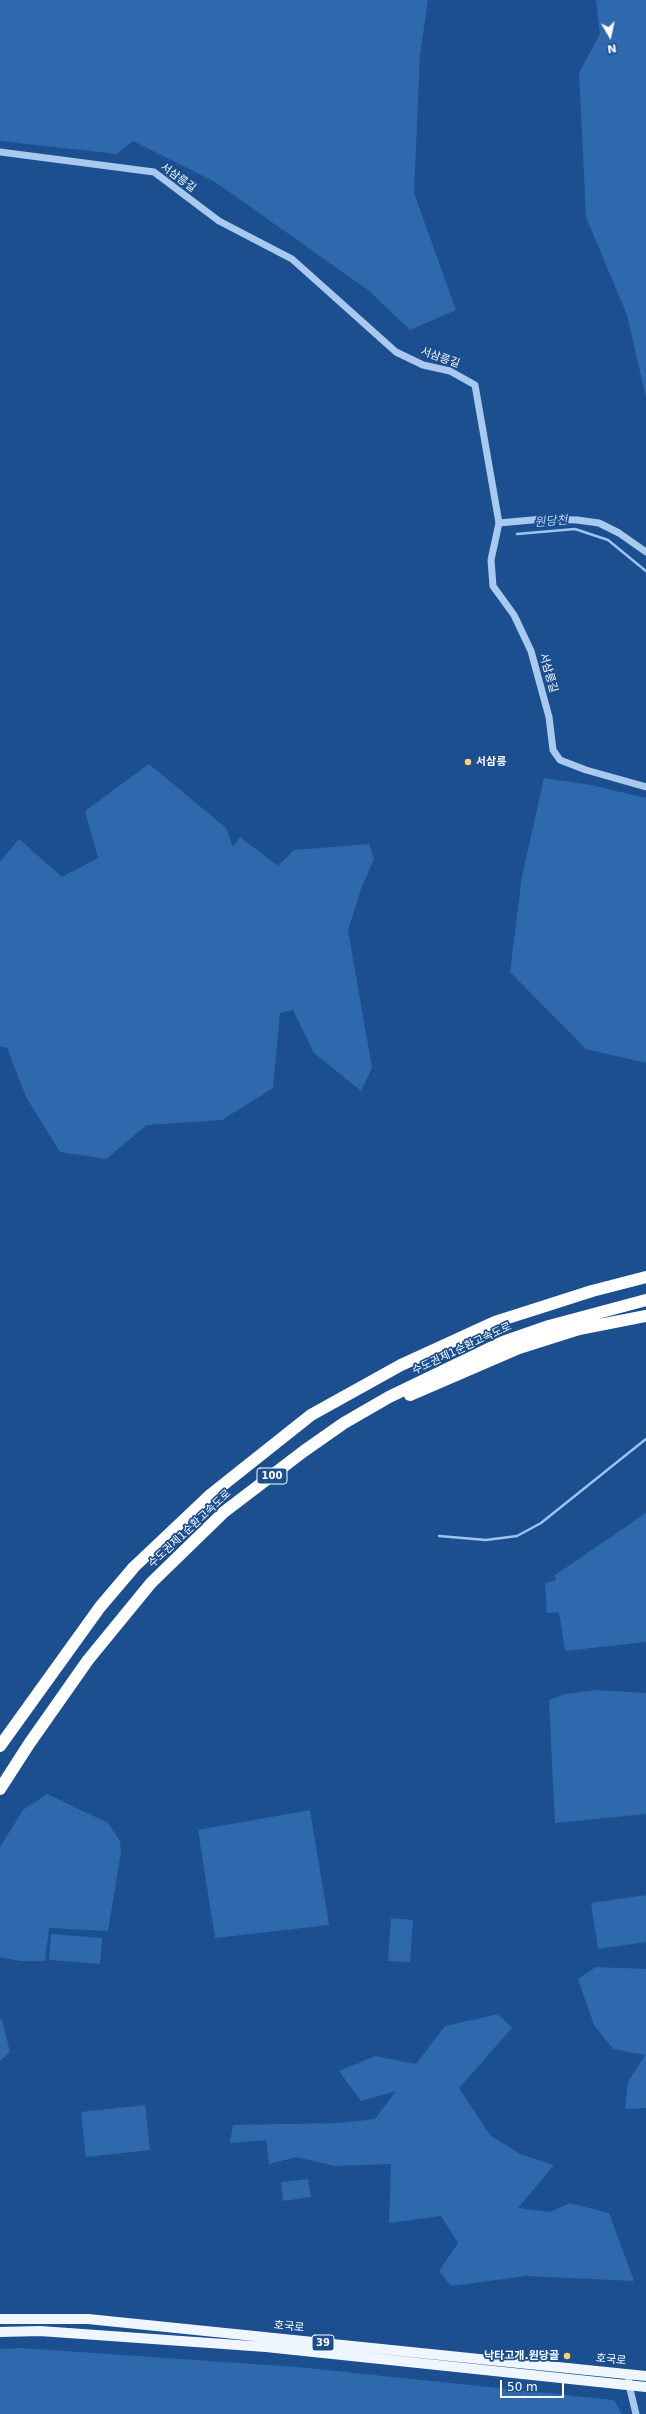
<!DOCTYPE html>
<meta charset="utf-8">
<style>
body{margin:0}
#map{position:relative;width:646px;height:2414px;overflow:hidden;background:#1b4f8f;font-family:"DejaVu Sans",sans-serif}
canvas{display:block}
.north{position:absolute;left:590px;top:16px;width:40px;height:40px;-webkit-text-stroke:3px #1b4f8f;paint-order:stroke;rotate:171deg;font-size:11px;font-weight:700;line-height:16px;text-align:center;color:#fff}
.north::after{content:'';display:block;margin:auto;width:14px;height:18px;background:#fff;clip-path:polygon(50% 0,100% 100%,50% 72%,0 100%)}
.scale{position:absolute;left:500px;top:2380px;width:64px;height:18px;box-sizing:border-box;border:2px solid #fff;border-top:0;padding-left:5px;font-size:12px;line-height:14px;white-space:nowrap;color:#fff;-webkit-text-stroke:3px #1b4f8f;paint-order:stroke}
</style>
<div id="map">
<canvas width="646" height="2414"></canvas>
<div class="north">N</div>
<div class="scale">50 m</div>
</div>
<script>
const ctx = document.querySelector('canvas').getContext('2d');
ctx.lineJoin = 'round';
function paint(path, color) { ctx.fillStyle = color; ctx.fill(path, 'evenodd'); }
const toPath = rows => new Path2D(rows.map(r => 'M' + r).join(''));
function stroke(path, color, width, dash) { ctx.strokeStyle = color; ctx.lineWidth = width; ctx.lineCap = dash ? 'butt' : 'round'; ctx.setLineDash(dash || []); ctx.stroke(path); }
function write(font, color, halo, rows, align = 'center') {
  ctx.font = font + ' "DejaVu Sans","Noto Sans KR",sans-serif'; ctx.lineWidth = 3.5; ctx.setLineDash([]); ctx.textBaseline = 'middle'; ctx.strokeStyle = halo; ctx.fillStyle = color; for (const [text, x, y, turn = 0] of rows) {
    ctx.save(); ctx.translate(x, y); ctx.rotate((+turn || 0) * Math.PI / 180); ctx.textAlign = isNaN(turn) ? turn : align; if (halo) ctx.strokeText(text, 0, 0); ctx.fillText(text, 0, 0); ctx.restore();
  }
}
const green = toPath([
 [0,0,428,0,420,55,414,193,456,310,410,330,368,290,215,182,133,141,117,154,0,141],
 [596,0,646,0,646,398,627,315,586,217,579,73,600,34],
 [149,764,226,828,233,847,240,837,278,866,294,850,369,844,374,859,361,889,348,930,372,1068,361,1091,314,1053,293,1010,280,1013,273,1088,222,1120,147,1125,106,1159,60,1152,26,1097,7,1048,0,1046,0,862,19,839,62,877,98,858,85,811],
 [544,778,591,785,646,798,646,1063,586,1049,510,972,522,876],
 [646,1513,646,1642,565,1651,559,1612,547,1613,545,1583,556,1580,555,1575],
 [596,1690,646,1693,646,1814,555,1823,549,1700,566,1694],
 [47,1794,108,1823,120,1841,121,1852,108,1931,49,1928,45,1961,20,1961,0,1957,0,1847,23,1810],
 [310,1810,329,1925,215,1938,198,1830],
 [646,1895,646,1942,598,1949,591,1903],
 [391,1918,413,1920,410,1962,388,1961],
 [51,1934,102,1938,100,1964,49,1960],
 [596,1967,646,1969,646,2108,625,2109,628,2082,645,2055,613,2049,594,2025,578,1979],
 [498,2014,512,2028,459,2088,490,2135,520,2154,554,2165,518,2208,550,2212,570,2203,609,2213,634,2281,526,2276,451,2286,439,2271,458,2243,441,2216,389,2223,391,2164,335,2166,297,2157,269,2164,266,2140,230,2143,233,2125,339,2123,375,2119,396,2091,361,2101,339,2071,375,2056,416,2064,445,2026],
 [0,2019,2,2020,10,2052,0,2061],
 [145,2105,150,2150,86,2157,81,2112],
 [308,2179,311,2197,283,2201,281,2182],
 [21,2348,297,2367,614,2400,622,2414,0,2414,0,2349]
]);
const stream = toPath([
 [517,534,575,529,608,540,646,571],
 [439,1536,486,1540,517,1536,541,1523,646,1439]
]);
const minor = toPath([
 [0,152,154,172,219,221,292,259,396,352,423,365,450,371,475,385,499,523,491,560,493,586,514,615,531,651,549,717,553,750,560,760,586,770,646,787],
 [499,523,543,519,577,520,599,523,619,533,646,552],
 [628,2374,629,2385,636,2414]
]);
const major = toPath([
 [0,2319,88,2319,646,2376],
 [0,2332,40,2331,266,2347,646,2387]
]);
const highway = toPath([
 [410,1395,519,1348,579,1329,646,1316],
 [0,1746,100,1607,134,1567,209,1496,311,1415,401,1365,495,1322,592,1291,646,1277],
 [0,1789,29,1744,88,1660,151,1583,224,1512,304,1451,344,1423,389,1397,503,1342,549,1326,646,1300]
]);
const markers = [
 [468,762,4,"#ffd166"],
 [567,2356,4,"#ffd166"]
];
const shields = [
 [272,1476,30],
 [323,2343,22]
];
const shieldNames = [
 ["100",272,1476],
 ["39",323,2343]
];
const streetNames = [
 ["서삼릉길",178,178,36],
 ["서삼릉길",440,358,19],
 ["서삼릉길",548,673,74],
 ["수도권제1순환고속도로",462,1349,-25],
 ["수도권제1순환고속도로",190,1529,-43],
 ["호국로",289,2327,6],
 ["호국로",611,2360,6]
];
const poiNames = [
 ["서삼릉",476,762],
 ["낙타고개.원당골",559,2356,"right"]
];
const waterNames = [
 ["원당천",551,522,-5]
];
paint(green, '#2e69ad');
stroke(stream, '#9cc4f0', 2.5);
stroke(minor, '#a9c9ee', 7);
stroke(major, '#f0f6ff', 10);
stroke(highway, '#fff', 12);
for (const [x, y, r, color] of markers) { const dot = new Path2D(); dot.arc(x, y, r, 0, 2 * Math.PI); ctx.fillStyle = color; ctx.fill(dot); stroke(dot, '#1b4f8f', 1.5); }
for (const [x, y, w] of shields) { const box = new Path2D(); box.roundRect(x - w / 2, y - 8, w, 16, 3); ctx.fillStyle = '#1b4f8f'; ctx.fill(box); stroke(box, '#fff', 1); }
write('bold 10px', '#fff', null, shieldNames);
write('11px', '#fff', '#1b4f8f', streetNames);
write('bold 11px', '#fff', '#1b4f8f', poiNames, 'left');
write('italic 12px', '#b5d3f5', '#1b4f8f', waterNames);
</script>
